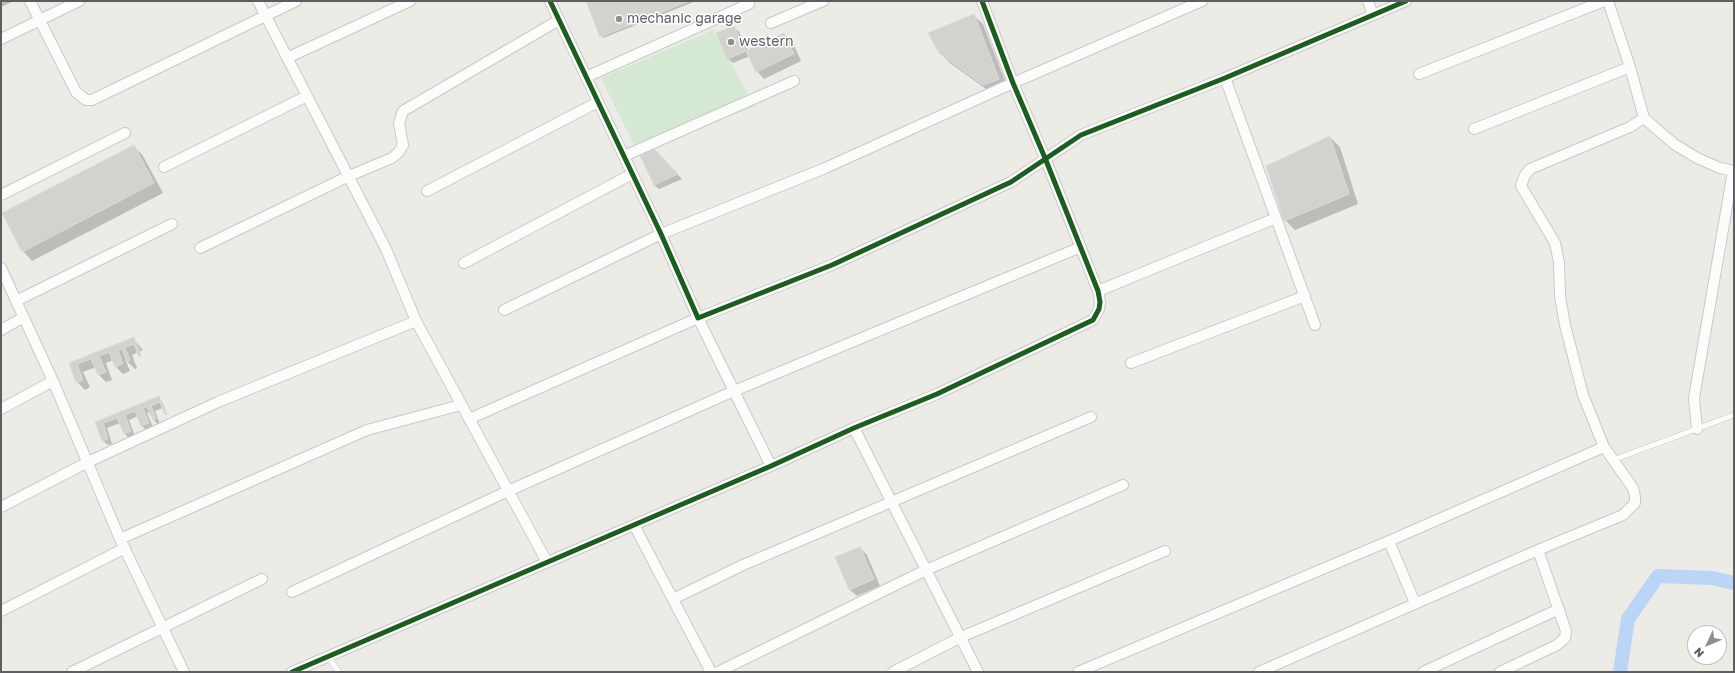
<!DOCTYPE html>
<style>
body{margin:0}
#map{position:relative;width:1735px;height:673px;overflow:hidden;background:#ecebe6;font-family:"Golos Text",sans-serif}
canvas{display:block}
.frame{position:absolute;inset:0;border:2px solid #5c5e64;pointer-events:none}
.north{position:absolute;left:1687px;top:625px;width:40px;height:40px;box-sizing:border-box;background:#fff;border:1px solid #bebfc1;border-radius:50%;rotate:226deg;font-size:11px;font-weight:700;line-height:16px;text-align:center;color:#5c5e64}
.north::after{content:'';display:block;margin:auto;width:14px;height:18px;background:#8e8f92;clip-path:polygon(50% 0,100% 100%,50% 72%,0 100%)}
</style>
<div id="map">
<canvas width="1735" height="673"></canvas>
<div class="frame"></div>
<div class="north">N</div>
</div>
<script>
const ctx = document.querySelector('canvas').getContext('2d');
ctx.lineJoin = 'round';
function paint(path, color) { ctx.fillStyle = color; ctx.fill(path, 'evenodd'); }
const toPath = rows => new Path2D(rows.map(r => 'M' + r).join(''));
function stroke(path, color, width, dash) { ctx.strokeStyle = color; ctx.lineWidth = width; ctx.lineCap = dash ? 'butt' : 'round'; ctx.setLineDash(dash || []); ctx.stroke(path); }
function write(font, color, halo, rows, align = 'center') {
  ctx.font = font + ' "Golos Text",sans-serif'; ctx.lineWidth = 3; ctx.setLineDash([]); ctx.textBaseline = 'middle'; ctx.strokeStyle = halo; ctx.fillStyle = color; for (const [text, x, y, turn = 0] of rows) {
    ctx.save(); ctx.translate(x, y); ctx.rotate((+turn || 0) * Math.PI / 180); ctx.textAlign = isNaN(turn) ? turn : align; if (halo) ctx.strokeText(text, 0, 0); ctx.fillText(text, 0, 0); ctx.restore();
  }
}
const green = toPath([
 [713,30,755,107,634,145,601,78]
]);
const shadow = toPath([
 [1,1,14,1,1,7],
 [587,1,696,1,603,38],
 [973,15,983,24,1008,88,993,94,950,63,940,53],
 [734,27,739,32,748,51,784,34,792,41,801,61,764,79,757,71,750,56,733,63,728,58],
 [1330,137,1340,147,1358,204,1295,230,1285,220],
 [134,146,143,156,163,193,32,261,23,251],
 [654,150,682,179,659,189,654,185],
 [133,338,143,350,132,355,137,368,135,369,125,359,130,371,123,374,116,367,113,360,106,363,112,380,106,382,99,375,96,367,83,372,90,387,85,390,77,382,70,364],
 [159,397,165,407,155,411,160,424,158,425,154,420,150,412,147,413,153,427,146,430,142,426,138,416,129,420,135,436,129,438,124,433,120,423,107,428,112,444,108,445,103,441,96,422],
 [860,548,867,555,880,586,857,596,849,589]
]);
const canal = toPath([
 [1620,672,1628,619,1658,576,1712,578,1734,583]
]);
const building = toPath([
 [586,1,689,1,600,37,586,1],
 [974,14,999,79,983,85,939,53,928,33,974,14],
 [734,26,746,51,727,59,716,33,734,26],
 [784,33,794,54,756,72,746,51,784,33],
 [1330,136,1349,194,1284,221,1266,166,1330,136],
 [134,145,154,183,22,252,2,213,134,145],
 [654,149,678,174,654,185,640,155,654,149],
 [134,337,141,356,139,357,134,344,125,347,130,360,127,362,122,349,118,350,123,364,115,367,109,352,99,356,106,372,98,375,91,359,77,364,83,380,76,383,69,363,134,337],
 [159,396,167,414,165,415,160,402,151,406,156,419,153,420,147,407,143,408,149,423,141,426,135,411,125,415,131,431,124,434,117,418,103,423,108,439,102,441,95,422,159,396],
 [860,547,874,579,849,590,835,557,860,547]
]);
const service = toPath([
 [1613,460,1734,415],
 [328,657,339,672]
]);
const minor = toPath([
 [30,1,76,92,86,100,92,100,296,1],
 [258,1,386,249,416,321,547,562],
 [550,1,661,234,698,318,832,265,1011,182,1081,135,1225,78,1406,1],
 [1368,1,1373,15],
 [771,23,823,1],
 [1,39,79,1],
 [287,58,410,1],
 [1419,74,1604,1],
 [586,77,749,4],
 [1225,78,1315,325],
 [1644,118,1674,144,1697,158,1720,168,1734,171],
 [1474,129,1630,67],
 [624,156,794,81],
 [164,167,307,96],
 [427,191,598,102],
 [1,195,125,133],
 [200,248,349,176,392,158,398,153,403,145,399,123,403,111,559,20],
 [464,263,632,174],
 [1,268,53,381,120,539,184,672],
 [1098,291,1276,218],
 [16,301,172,224],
 [504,310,661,234,823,169,1013,83,1202,1],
 [1,330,24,317],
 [1131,363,1305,296],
 [1,409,53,381],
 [469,419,698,318,771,466],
 [854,428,978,672],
 [1697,429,1694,398,1733,171],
 [1,507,88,462,218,402,416,321],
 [634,525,711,672],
 [120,539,367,430,461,405],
 [1389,541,1415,603],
 [292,592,508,491,734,391,1081,247],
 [673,599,743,565,1091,417],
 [1,611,125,548],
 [72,672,262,579],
 [292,672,771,466,854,428,937,394,1093,320,1099,309,1100,302,1098,291,1045,158,1013,83,982,1],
 [718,672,926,570,1123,485],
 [893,672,961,637,1165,551],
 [1078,672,1389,541,1604,447],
 [1259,672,1538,550,1623,515,1635,503,1635,497,1633,488,1604,447,1583,395,1565,325,1560,296,1559,262,1555,243,1521,186,1525,175,1530,169,1630,127,1644,118,1630,67,1608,1],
 [1423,672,1559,609],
 [1500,672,1557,645,1565,638,1566,631,1538,550]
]);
const cycleway = toPath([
 [550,1,661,234,698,318,832,265,1011,182,1081,135,1225,78,1406,1],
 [292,672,771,466,854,428,937,394,1093,320,1099,309,1100,302,1098,291,1045,158,1013,83,982,1]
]);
const markers = [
 [619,19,4,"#8e8f92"],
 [731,42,4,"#8e8f92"]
];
const poiNames = [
 ["mechanic garage",627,19],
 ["western",739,42]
];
paint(green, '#d4e8d4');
paint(shadow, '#0003');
stroke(canal, '#bad5f6', 14);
paint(building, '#d3d2cf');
stroke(building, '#dbdad6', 1);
stroke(service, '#c9c9c8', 6);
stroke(minor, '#c9c9c8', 12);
stroke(service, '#fcfcfb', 5);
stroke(minor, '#fcfcfb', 10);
stroke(cycleway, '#1b5e20', 5);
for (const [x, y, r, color] of markers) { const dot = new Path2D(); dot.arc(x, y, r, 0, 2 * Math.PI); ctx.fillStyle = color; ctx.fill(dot); stroke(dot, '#fff', 1.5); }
write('14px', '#5c5e64', '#fff', poiNames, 'left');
</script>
